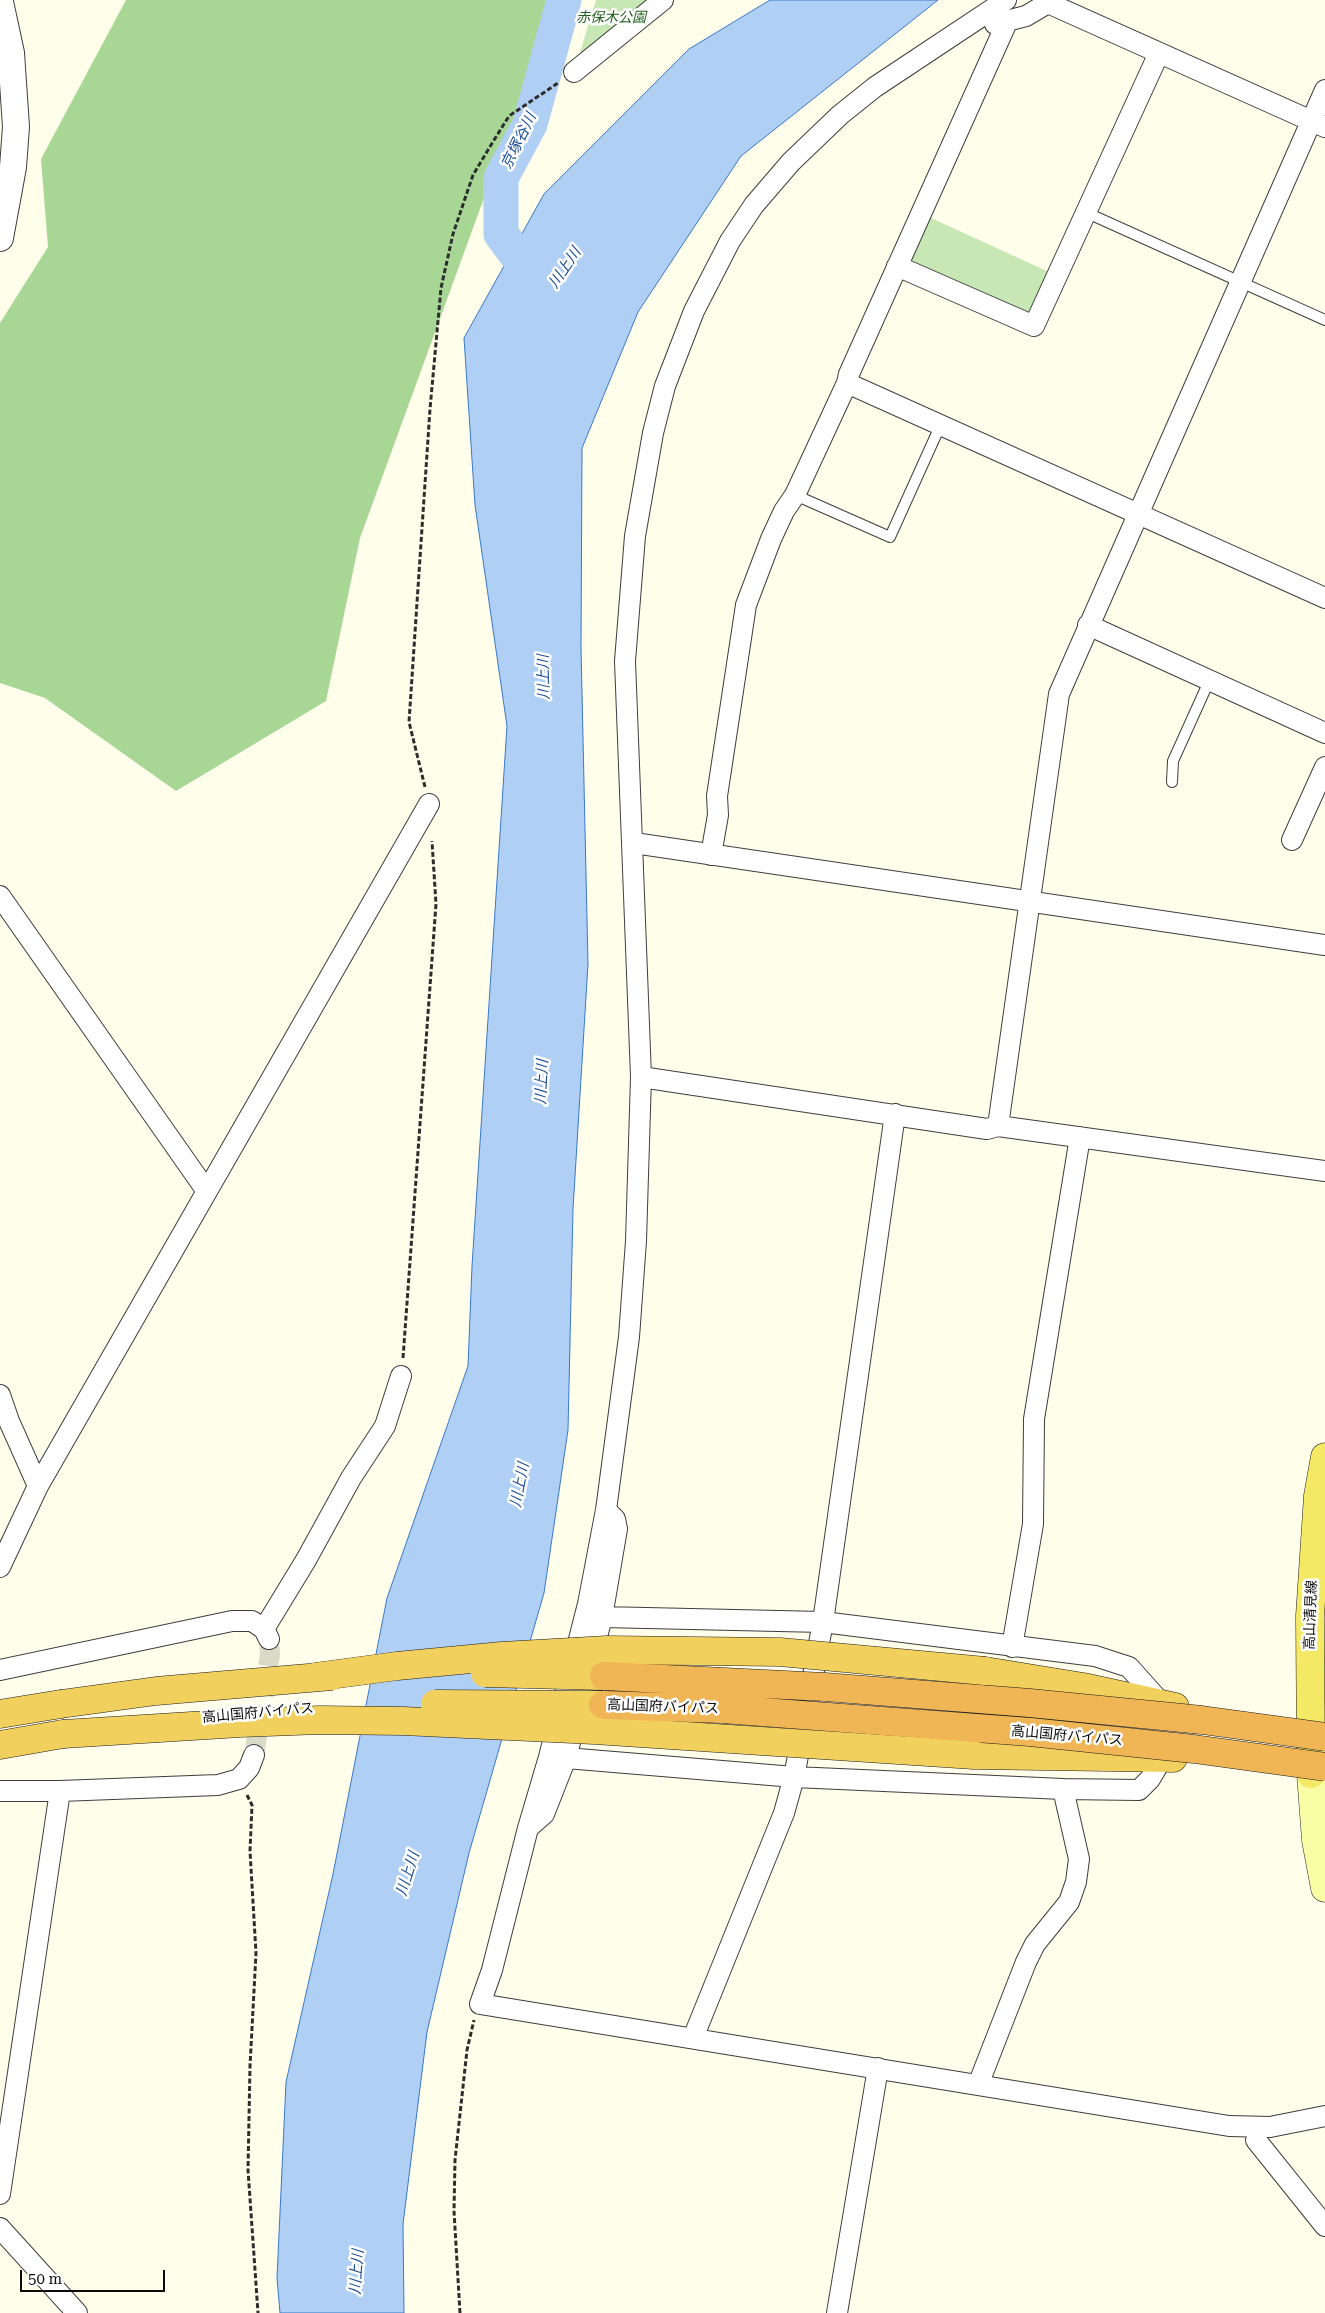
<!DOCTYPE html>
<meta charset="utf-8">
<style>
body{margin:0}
#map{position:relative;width:1325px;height:2313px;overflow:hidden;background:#fefeea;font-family:"Roboto Serif",serif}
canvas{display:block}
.scale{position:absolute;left:20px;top:2270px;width:145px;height:22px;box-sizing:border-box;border:2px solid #0b0b0b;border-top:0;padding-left:6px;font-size:15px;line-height:18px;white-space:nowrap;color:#0b0b0b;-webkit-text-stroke:4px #fff;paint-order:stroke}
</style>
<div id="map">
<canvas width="1325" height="2313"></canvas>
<div class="scale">50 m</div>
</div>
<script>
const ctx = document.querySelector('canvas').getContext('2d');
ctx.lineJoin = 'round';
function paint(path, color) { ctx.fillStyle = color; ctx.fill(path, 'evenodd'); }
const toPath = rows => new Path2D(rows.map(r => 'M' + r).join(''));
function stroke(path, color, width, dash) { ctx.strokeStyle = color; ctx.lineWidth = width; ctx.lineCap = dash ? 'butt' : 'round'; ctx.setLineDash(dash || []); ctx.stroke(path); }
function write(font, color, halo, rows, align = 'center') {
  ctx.font = font + ' "Roboto Serif","Noto Sans JP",serif'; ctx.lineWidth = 5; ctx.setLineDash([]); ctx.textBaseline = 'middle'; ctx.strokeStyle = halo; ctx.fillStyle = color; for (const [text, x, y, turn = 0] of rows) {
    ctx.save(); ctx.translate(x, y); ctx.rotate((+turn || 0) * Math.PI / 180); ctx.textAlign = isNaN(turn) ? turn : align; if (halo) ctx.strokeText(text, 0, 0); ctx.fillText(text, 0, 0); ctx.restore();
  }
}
const green = toPath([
 [596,0,663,0,574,72],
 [929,217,1051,273,1034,309,1021,315,916,266,911,258]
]);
const forest = toPath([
 [126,0,572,0,500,154,360,538,326,701,176,791,45,698,0,683,0,323,48,247,41,159]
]);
const water = toPath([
 [770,0,938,0,741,156,638,312,582,448,581,648,588,964,573,1209,568,1430,544,1593,469,1853,427,2032,403,2224,404,2313,280,2313,277,2278,286,2082,333,1874,387,1598,468,1366,472,1266,507,726,475,505,464,338,544,194,689,49,770,0]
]);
const river = toPath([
 [534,292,525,266,501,234,501,178,530,124,564,0]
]);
const minorTunnel = toPath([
 [254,1755,270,1655,269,1639]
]);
const path = toPath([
 [425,787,409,722,430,409,441,288,453,234,473,175,491,145,509,116,558,83],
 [403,1358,436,904,432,841],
 [247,1795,252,1805,250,1851,256,1953,250,2066,248,2170,258,2313],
 [460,2313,454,2211,455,2160,467,2050,474,2020]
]);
const service = toPath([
 [1085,212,1325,320],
 [795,495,890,537,941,424],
 [1172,782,1173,761,1210,679]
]);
const minor = toPath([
 [995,24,1026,16,1048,3,1325,127],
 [574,72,663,0],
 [897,266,1034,326,1159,53],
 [847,383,1325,598],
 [1088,625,1325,733],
 [1292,840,1325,767],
 [634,843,1325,945],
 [711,855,718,815,717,796,746,605,771,539,784,511,795,495,847,383,849,374,1008,20],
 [0,896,206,1190],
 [641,1077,987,1129,998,1126,1325,1171],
 [998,1126,1059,694,1325,90],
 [0,1395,9,1421,38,1486],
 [0,1567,38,1486,429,804],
 [602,1617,617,1529,615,1519,606,1510],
 [264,1629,306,1560,351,1478,385,1426,401,1376],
 [1012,1647,1033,1524,1034,1419,1080,1137],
 [0,1670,232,1621,252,1621,264,1629,269,1639],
 [566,1758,544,1814,528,1828,492,1970,480,2004,1229,2126,1270,2127,1325,2116],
 [1063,1789,794,1777,566,1758,602,1617,823,1622,1095,1656,1129,1667,1163,1705],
 [0,1791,60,1791,218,1785,239,1779,249,1768,254,1755],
 [528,1828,549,1757,588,1604,606,1510,629,1337,636,1241,641,1077,625,661,635,536,653,433,665,386,694,311,730,241,754,205,791,162,840,115,875,87,1006,0],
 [693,2038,784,1813,794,1777,823,1622,895,1114],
 [978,2085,1026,1962,1035,1944,1069,1902,1076,1882,1079,1859,1063,1789,1139,1790,1150,1779,1163,1757],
 [1256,2140,1325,2226],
 [0,2194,60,1791],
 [0,2228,77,2313],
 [837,2313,878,2068]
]);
const tertiary = toPath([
 [0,2,11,53,16,127,13,167,0,238]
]);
const secondary = toPath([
 [1311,1774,1316,1840,1325,1888]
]);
const primary = toPath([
 [1311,1774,1310,1616,1318,1496,1325,1457]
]);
const trunk = toPath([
 [985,1671,1083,1687,1175,1707],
 [0,1714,61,1704],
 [0,1745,63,1734],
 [974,1755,1173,1758]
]);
const trunkBridge = toPath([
 [485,1673,604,1676],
 [315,1677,397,1666,502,1656,607,1650,780,1652,985,1671],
 [61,1704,156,1691,332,1676],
 [435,1704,603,1705],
 [63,1734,240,1723,320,1720,403,1721,594,1730,974,1755]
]);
const motorwayBridge = toPath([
 [604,1676,825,1687,1030,1703,1202,1720,1325,1737],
 [603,1705,722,1709,1030,1732,1194,1749,1325,1767]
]);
const parkNames = [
 ["赤保木公園",611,18]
];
const streetNames = [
 ["高山清見線",1311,1615,-88],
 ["高山国府バイパス",663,1707,2],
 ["高山国府バイパス",258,1713,-5],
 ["高山国府バイパス",1067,1736,5]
];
const waterNames = [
 ["京塚谷川",519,141,-64],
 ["川上川",565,268,-56],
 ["川上川",544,677,-91],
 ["川上川",542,1082,-87],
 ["川上川",520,1485,-79],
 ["川上川",408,1874,-73],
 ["川上川",357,2272,-86]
];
paint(green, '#c7e7b5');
paint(forest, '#a8d795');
paint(water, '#b0cff4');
stroke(water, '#3978c9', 1);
stroke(river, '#b0cff4', 35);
stroke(minorTunnel, '#dadac9', 20, [20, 10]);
stroke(service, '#3e3e3e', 12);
stroke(minor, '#3e3e3e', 22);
stroke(tertiary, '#3e3e3e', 28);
stroke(secondary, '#2d2d2d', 29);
stroke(primary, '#1c1c1c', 29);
stroke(trunk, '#1c1c1c', 29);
stroke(path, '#2d2d2d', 3, [5, 2.5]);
stroke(service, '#fff', 10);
stroke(minor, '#fff', 20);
stroke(tertiary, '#fff', 26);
stroke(secondary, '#f8fda6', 28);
stroke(primary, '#f4e964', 28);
stroke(trunk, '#f2d05d', 28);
stroke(trunkBridge, '#1c1c1c', 29, []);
stroke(motorwayBridge, '#1c1c1c', 29, []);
stroke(trunkBridge, '#f2d05d', 28);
stroke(motorwayBridge, '#f0b656', 28);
write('italic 14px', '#21601e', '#fff', parkNames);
write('14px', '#0b0b0b', '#fff', streetNames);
write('italic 15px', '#194b98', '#fff', waterNames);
</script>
